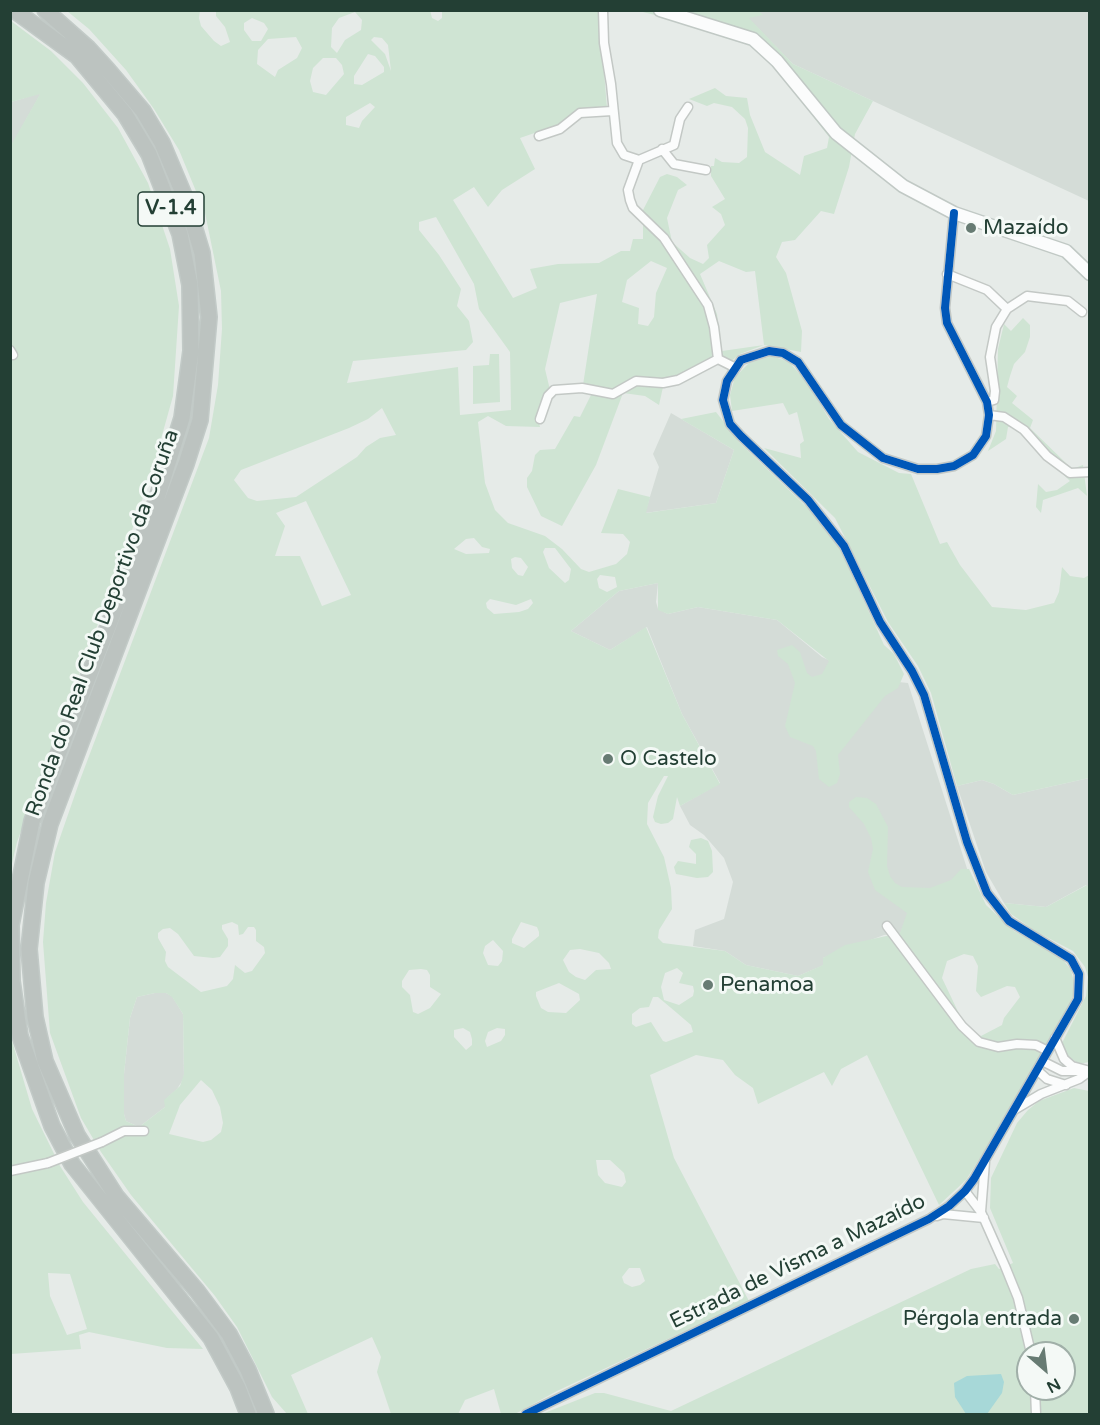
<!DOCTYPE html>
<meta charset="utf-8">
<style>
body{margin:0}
#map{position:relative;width:1100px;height:1425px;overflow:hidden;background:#e6ebe8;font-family:"Varela Round",sans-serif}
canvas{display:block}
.frame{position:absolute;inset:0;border:12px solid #233f34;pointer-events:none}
.north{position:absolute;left:1016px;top:1341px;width:60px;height:60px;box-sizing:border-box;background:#f4f9f6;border:2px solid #a0afa8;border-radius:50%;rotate:152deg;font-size:16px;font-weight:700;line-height:24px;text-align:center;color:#233f34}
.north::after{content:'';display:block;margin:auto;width:21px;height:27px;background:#677b73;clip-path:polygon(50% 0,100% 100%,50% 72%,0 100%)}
</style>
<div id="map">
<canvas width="1100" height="1425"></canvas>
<div class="frame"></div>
<div class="north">N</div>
</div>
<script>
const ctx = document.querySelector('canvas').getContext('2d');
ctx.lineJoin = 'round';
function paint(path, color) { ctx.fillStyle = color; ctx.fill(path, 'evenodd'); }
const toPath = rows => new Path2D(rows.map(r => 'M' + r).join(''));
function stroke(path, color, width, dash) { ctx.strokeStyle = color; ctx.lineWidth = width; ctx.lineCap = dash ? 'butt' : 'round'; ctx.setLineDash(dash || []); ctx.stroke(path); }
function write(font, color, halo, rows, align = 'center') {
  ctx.font = font + ' "Varela Round",sans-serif'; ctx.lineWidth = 6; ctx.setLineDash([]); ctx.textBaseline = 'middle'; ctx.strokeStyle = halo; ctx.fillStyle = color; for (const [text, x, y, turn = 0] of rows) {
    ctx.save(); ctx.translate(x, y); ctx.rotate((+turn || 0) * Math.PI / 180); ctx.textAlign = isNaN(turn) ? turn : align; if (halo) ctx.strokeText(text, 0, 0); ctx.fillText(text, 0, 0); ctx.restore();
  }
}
const built = toPath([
 [746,11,1089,11,1089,201,793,64,748,18],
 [41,93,11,147,11,102],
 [671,413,734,450,716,503,645,513,659,467,653,454],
 [658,583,656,602,658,609,668,614,698,607,777,620,822,657,870,679,908,683,970,878,900,933,884,935,823,958,824,965,798,976,746,965,725,951,693,946,695,930,724,919,733,882,724,858,704,835,690,825,680,806,720,783,682,714,647,627,610,650,571,631,619,591],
 [1089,778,1089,888,1086,885,1046,907,1004,903,986,872,957,786,982,780,994,784,1013,795],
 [155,993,166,993,172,996,183,1014,184,1078,177,1089,165,1100,165,1107,139,1127,126,1121,124,1114,124,1074,130,1018,137,997]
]);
const green = toPath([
 [430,10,432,18,438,21,442,18,442,11,599,11,607,108,520,138,535,169,502,190,488,207,474,187,453,200,513,298,537,288,530,269,558,264,599,263,621,251,630,251,633,239,643,239,643,210,660,177,667,174,677,177,687,185,678,190,667,218,672,242,690,258,703,264,709,258,707,245,725,225,721,214,712,207,725,199,711,176,711,166,714,166,715,158,722,162,739,163,747,157,748,128,745,119,732,107,714,103,707,106,689,99,715,88,726,96,747,98,750,115,765,152,800,175,804,156,827,148,829,137,772,64,747,43,722,32,639,11,759,11,763,15,749,18,793,64,873,101,855,134,849,167,834,214,821,211,795,240,782,242,776,257,786,273,802,331,801,352,764,345,740,354,724,367,718,363,678,384,663,387,659,405,645,396,623,393,596,465,562,526,541,516,527,487,527,478,532,471,535,455,540,450,555,449,574,416,580,417,594,389,583,385,597,294,560,303,545,369,550,390,538,419,540,427,506,426,488,416,478,422,485,483,495,510,508,523,545,536,562,549,581,569,589,572,616,564,627,554,630,542,623,534,601,533,618,489,650,497,646,513,716,503,734,450,681,419,716,412,740,443,822,522,839,546,884,645,894,654,904,674,898,688,885,696,838,755,840,774,837,783,829,787,819,779,816,751,813,746,790,737,785,726,795,683,788,664,778,656,777,650,792,645,800,652,807,673,812,677,822,674,829,661,777,620,698,607,668,614,658,610,658,583,619,591,571,631,610,650,646,627,682,714,720,784,680,806,677,797,673,819,668,823,661,824,655,822,653,817,658,796,668,776,664,776,648,803,647,824,664,857,671,888,672,909,659,930,658,938,663,943,725,951,746,965,798,976,823,965,823,958,845,945,900,933,907,913,875,890,868,872,873,849,871,838,864,824,849,807,849,802,856,797,867,798,876,804,888,827,887,866,890,876,895,883,902,887,930,888,951,880,961,869,969,869,986,905,1014,931,1060,956,1071,970,1075,986,1073,996,1065,1013,985,1150,966,1180,939,1205,867,1055,841,1069,832,1086,824,1072,758,1104,753,1088,735,1075,723,1060,696,1055,650,1075,674,1158,749,1301,557,1391,515,1414,501,1414,494,1389,465,1400,458,1414,391,1414,377,1372,381,1357,372,1337,291,1375,308,1414,287,1414,272,1397,237,1327,215,1296,131,1195,101,1152,81,1118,50,1033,43,942,46,903,55,852,80,780,209,438,218,385,222,329,221,291,205,213,179,150,154,109,126,70,89,29,67,11,200,11,199,18,201,26,214,41,221,46,230,42,225,27,216,16,216,11],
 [355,12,362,20,361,30,345,40,337,53,331,47,332,28,339,18],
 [252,18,264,23,268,29,261,41,252,41,244,30,244,23],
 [296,37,302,48,297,58,278,70,275,77,257,64,258,50,268,39],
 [374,37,382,38,388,45,391,71,385,54,371,40],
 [368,54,375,56,384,67,384,72,362,85,354,84,354,76],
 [323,58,336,58,342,65,344,74,326,95,313,92,310,81,313,68],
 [370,103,375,107,362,121,359,128,346,125,346,117],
 [436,217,474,284,479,309,510,352,511,410,460,415,458,367,347,383,353,361,466,350,473,342,469,321,457,306,461,289,439,255,419,230,419,222],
 [651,261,667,268,656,293,654,317,648,326,638,324,639,308,622,302,627,280],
 [719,261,746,272,755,271,764,345,722,351,717,314,700,274],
 [382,408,396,435,380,438,366,447,357,457,296,497,257,501,248,498,234,480,241,470,349,428,368,419],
 [306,501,351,595,322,606,300,556,275,556,285,526,276,513],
 [474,538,482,547,490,549,489,553,466,554,454,549,466,539],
 [545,548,555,548,571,569,569,580,565,583,549,568,543,552],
 [515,557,521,558,528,567,523,576,518,575,512,568,511,559],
 [600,575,615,577,617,587,607,592,599,588,597,579],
 [490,599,516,605,531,599,533,603,528,609,519,612,494,614,487,608,486,603],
 [232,922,238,925,239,935,243,934,248,927,254,927,256,930,256,941,264,947,265,953,252,971,245,973,235,965,233,979,227,986,201,992,168,967,165,961,166,952,158,938,158,933,163,929,170,928,178,934,194,956,213,958,220,957,228,946,228,939,222,929,222,925],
 [521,922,537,927,539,932,539,936,524,948,512,943,512,939],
 [493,940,503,951,502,961,498,966,488,965,483,953,485,946],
 [580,949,599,953,609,963,611,969,596,970,585,980,576,977,569,972,563,960,570,950],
 [964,954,973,956,978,966,976,991,981,997,1007,986,1015,987,1020,997,1004,1018,1002,1025,981,1036,972,1032,962,1020,942,978,947,961],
 [677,968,683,973,679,983,693,986,694,991,693,996,679,1005,664,1000,661,987,665,973],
 [421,969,427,970,430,975,430,987,441,994,430,1008,418,1014,413,1012,410,995,402,987,402,981,409,970],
 [559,983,579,994,580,1000,566,1013,548,1012,541,1008,536,996,536,992],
 [155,993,166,993,172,997,183,1014,184,1074,180,1086,164,1100,165,1107,139,1127,126,1121,124,1114,124,1074,130,1018,137,997],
 [653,997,658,997,677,1013,691,1025,693,1032,666,1042,663,1041,651,1022,636,1027,632,1024,632,1014,640,1008,649,1007],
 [463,1028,470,1032,472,1039,472,1045,466,1050,454,1037,454,1030],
 [497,1028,505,1029,505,1035,501,1041,487,1047,485,1041,488,1032],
 [201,1080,212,1090,220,1107,223,1123,221,1132,211,1140,203,1142,169,1134,180,1105],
 [596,1160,610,1160,624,1173,626,1182,622,1187,605,1183,598,1175],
 [629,1268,640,1268,645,1281,640,1285,632,1287,624,1283,622,1277],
 [11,21,51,51,83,83,118,128,148,183,170,249,179,306,173,396,154,464,126,548,17,842,10,872,10,147,40,94,11,102],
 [1023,318,1030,325,1030,337,1025,352,1014,364,1010,376,1007,387,1017,396,1012,403,1033,420,1030,428,1072,469,1083,465,1087,496,1078,488,1043,500,1041,513,1036,507,1038,484,1046,492,1057,490,1070,481,1013,426,1008,427,1006,439,988,451,996,431,998,349,1004,324,1011,331],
 [490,354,499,354,500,402,473,404,473,366,489,365],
 [772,356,789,362,807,382,829,419,858,452,899,473,911,474,940,544,947,542,960,565,992,607,1026,610,1054,603,1059,592,1062,567,1070,576,1084,578,1089,575,1089,778,1013,795,994,784,982,780,957,786,931,693,918,666,888,622,835,518,764,448,801,458,800,444,804,441,797,412,789,415,783,403,732,411,730,395,735,377,749,363],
 [701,838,708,841,712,851,713,872,708,877,697,878,676,874,674,867,678,861,696,864,696,854,689,847,691,840],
 [1087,885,1089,888,1089,1062,1079,1064,1068,1056,1061,1045,1086,996,1088,977,1085,967,1073,951,1035,931,1011,914,1004,903,1046,907],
 [10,1034,32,1109,60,1166,83,1202,203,1349,167,1348,89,1332,79,1335,81,1349,11,1354],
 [48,1273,70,1274,87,1329,67,1335,50,1296],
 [1074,1088,1089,1091,1089,1414,542,1414,595,1393,604,1393,671,1411,971,1269,995,1264,999,1269,1013,1263,990,1208,991,1178,1017,1123,1028,1110,1039,1101],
 [1028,1353,1064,1353,1064,1389,1028,1389]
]);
const water = toPath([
 [1001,1374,1004,1382,1002,1393,987,1414,966,1414,955,1397,954,1383,967,1376]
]);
const street = toPath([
 [539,136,560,129,580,113,612,111],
 [662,149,674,164,706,170],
 [639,160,674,145,680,119,688,107],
 [947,274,987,290,1007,309],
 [10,350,13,355],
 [718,359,734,367],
 [987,402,994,400,995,391,990,357,996,327,1007,309,1027,296,1035,297,1068,301,1082,312],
 [989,415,1004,417,1024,430,1047,456,1070,473,1090,472],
 [540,419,548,396,554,390,582,388,613,394,636,381,663,383,678,380,718,359,714,327,708,305,664,238,633,208,630,200,628,190,639,160,624,155,617,143,611,84,604,43,603,10],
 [887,926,962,1026,979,1042,998,1047,1017,1044,1036,1045,1048,1051],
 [1055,1038,1064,1059,1072,1066,1090,1071],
 [1042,1061,1062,1071,1086,1071],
 [1037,1070,1047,1079,1066,1085],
 [1014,1110,1041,1094,1079,1079,1090,1071],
 [102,1142,124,1131,144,1131],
 [10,1171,48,1163],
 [965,1191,981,1212,1005,1266,1018,1298,1031,1353],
 [981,1212,985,1162],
 [937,1216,943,1214,984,1218],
 [1035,1389,1036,1414],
 [526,1414,929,1219,949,1206,965,1191,974,1179,1078,999,1079,974,1071,959,1009,921,987,893,967,842,924,695,912,671,880,622,844,546,808,500,741,436,730,424,723,400,727,381,741,360,769,351,783,353,798,362,841,425,883,458,918,469,937,469,954,466,973,455,986,436,989,415,987,402,947,323,945,308,954,213]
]);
const secondary = toPath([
 [660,10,753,39,777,61,836,133,903,186,954,213,1066,251,1090,274]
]);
const highway = toPath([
 [14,10,77,56,125,114,149,154,180,234,190,285,191,351,182,418,152,514,32,821,11,925,12,981,20,1036,52,1126,72,1164,211,1338,238,1388,248,1414],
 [45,10,88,48,108,70,143,111,162,143,186,200,202,253,209,317,200,420,186,464,50,824,36,883,29,949,35,1017,45,1061,77,1135,116,1196,197,1291,229,1334,248,1370,266,1414]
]);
const streetBridge = toPath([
 [48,1163,102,1142]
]);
const cycleway = toPath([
 [526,1414,929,1219,949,1206,965,1191,974,1179,1078,999,1079,974,1071,959,1009,921,987,893,967,842,924,695,912,671,880,622,844,546,808,500,741,436,730,424,723,400,727,381,741,360,769,351,783,353,798,362,841,425,883,458,918,469,937,469,954,466,973,455,986,436,989,415,987,402,947,323,945,308,954,213]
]);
const markers = [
 [971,228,6,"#677b73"],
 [608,759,6,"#677b73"],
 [708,985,6,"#677b73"],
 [1074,1319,6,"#677b73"]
];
const shields = [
 [171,209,66]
];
const shieldNames = [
 ["V-1.4",171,209]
];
const poiNames = [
 ["Mazaído",983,228],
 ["O Castelo",620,759],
 ["Penamoa",720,985],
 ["Pérgola entrada",1062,1319,"right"]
];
const streetNames = [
 ["Ronda do Real Club Deportivo da Coruña",103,623,-70],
 ["Estrada de Visma a Mazaído",798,1262,-26]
];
paint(built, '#d4dcd7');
paint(green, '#cfe4d3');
paint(water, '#a7d8d8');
stroke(street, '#c3c8c5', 11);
stroke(secondary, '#c1c9c5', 15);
stroke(highway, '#c2cac7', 18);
stroke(street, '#fbfcfc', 8);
stroke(secondary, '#fbfcfc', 12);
stroke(highway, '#bcc3c0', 15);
stroke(streetBridge, '#c3c8c5', 11, []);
stroke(streetBridge, '#fbfcfc', 8);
stroke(cycleway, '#0057b8', 8);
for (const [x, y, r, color] of markers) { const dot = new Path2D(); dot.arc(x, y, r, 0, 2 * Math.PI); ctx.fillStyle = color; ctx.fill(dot); stroke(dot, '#f4f9f6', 2); }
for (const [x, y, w] of shields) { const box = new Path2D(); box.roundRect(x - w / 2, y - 17, w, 34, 4.5); ctx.fillStyle = '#f4f9f6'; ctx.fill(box); stroke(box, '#233f34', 1.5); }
write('bold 20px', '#233f34', null, shieldNames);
write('21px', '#233f34', '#f4f9f6', poiNames, 'left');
write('21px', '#233f34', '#f4f9f6', streetNames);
</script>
